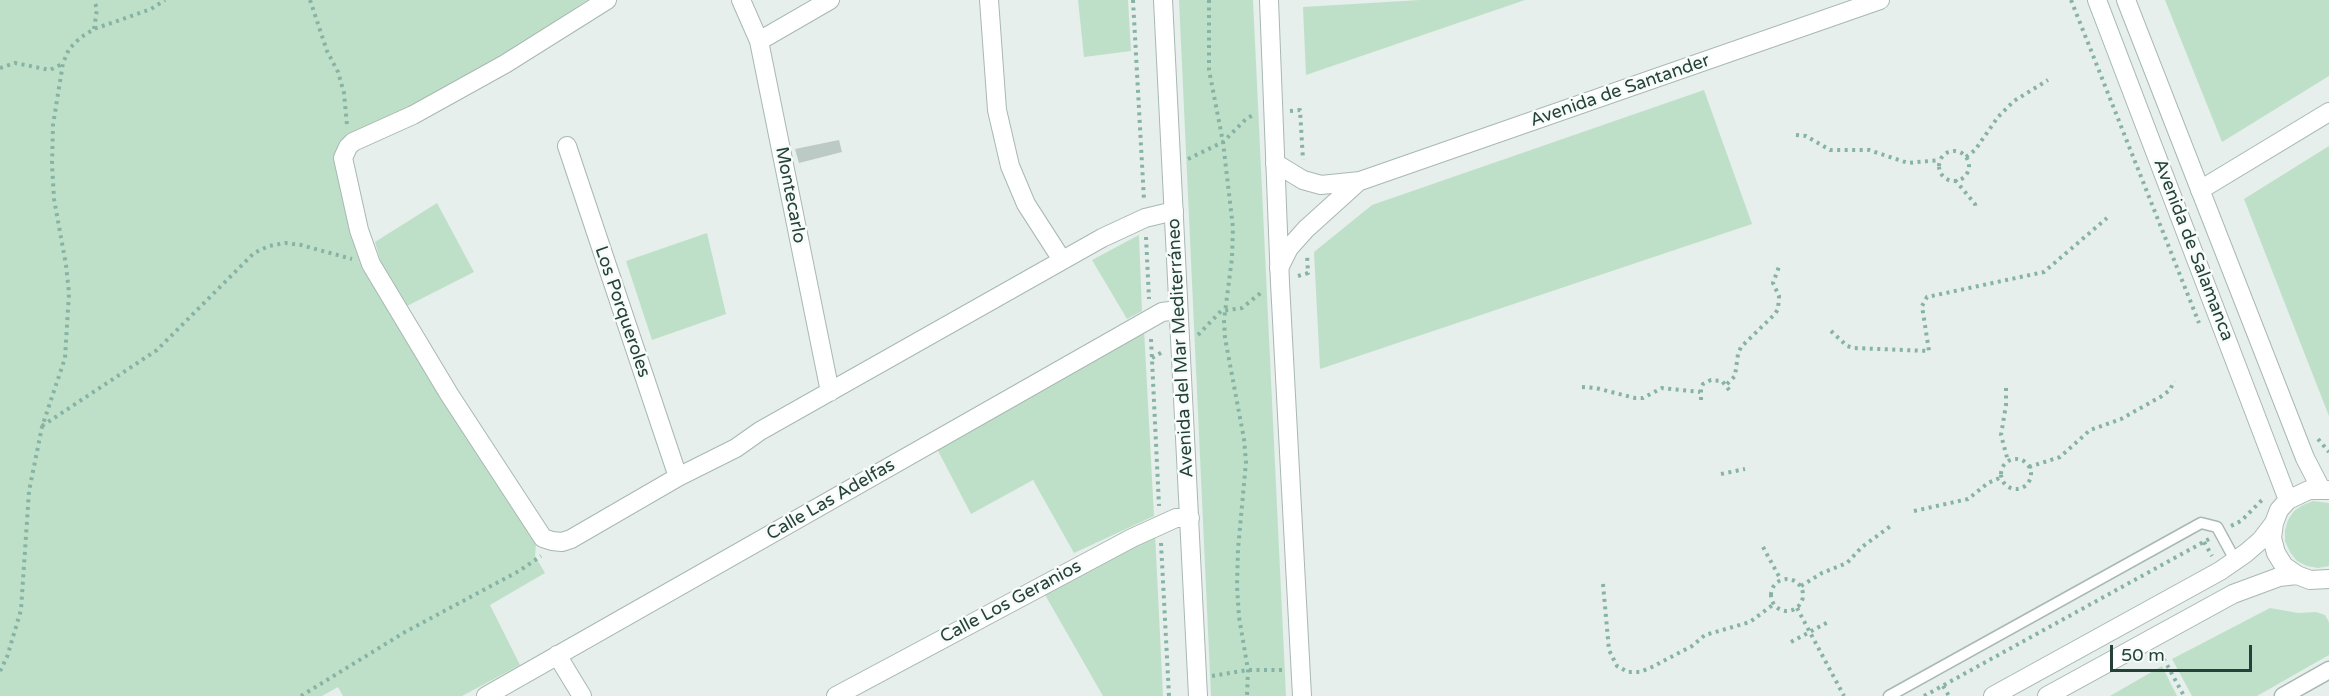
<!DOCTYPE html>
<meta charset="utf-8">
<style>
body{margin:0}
#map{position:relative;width:2329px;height:696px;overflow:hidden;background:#e6efeb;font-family:"Varela Round",sans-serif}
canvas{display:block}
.scale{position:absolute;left:2110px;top:645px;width:142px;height:27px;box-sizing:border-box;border:3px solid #24423a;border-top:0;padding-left:8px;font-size:18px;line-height:21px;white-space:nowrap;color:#24423a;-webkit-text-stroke:4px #f7fbf9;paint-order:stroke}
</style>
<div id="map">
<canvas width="2329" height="696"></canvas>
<div class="scale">50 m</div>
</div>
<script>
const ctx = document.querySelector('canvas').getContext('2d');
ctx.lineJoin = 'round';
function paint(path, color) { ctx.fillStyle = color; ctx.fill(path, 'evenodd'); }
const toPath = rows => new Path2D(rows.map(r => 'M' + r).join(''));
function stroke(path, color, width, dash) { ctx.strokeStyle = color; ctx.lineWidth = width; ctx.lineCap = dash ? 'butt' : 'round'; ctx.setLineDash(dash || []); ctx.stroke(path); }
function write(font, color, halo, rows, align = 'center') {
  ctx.font = font + ' "Varela Round",sans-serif'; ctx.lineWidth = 5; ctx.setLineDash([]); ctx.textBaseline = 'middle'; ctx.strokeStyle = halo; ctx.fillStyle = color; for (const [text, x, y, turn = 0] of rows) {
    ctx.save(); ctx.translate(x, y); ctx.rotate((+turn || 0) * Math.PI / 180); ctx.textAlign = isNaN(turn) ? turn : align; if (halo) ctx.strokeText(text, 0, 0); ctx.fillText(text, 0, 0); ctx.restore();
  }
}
const green = toPath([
 [0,0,588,0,489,65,339,154,363,268,536,544,535,556,545,573,490,605,520,665,462,696,343,696,338,687,322,696,0,696],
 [1078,0,1128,0,1131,51,1084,57],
 [1179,0,1253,0,1286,696,1211,696],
 [1420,0,1525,0,1306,75,1303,7],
 [2165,0,2329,0,2329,76,2222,142],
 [1704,90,1752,224,1320,369,1314,252,1372,205],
 [2329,146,2329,416,2244,199],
 [437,203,474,272,405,307,384,273,375,242],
 [707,233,726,314,652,340,626,261],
 [1139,235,1142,311,1127,319,1092,260],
 [1144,329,1154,516,1074,553,1033,480,971,514,936,447],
 [2313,501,2329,503,2329,566,2318,568,2307,566,2297,561,2290,552,2285,541,2285,530,2288,520,2294,511,2303,505],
 [1155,533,1163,696,1103,696,1044,593],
 [2270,608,2298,613,2316,612,2325,615,2329,622,2329,655,2257,696,2192,696,2172,659],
 [2162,666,2177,696,2110,696]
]);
const building = toPath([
 [839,140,842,152,799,163,795,149]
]);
const path = toPath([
 [310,0,327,51,338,72,344,93,347,125],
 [1133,0,1144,200],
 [1209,0,1209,70,1223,142,1233,228,1232,258,1224,320,1225,338,1244,439,1246,462,1238,549,1237,586,1239,617,1248,670,1247,696],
 [2071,0,2199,323],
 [94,29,97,9,94,0],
 [0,68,15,63,50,70,62,64],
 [1290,111,1300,110,1303,160],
 [1796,135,1806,136,1830,150,1869,150,1908,163,1940,160],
 '1939 166a15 15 0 1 1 30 0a15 15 0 1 1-30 0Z',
 [1966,157,1975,150,1998,117,2014,101,2048,80],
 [1188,159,1223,142,1246,119,1255,114],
 [1955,180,1975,204,1976,210],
 [1146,237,1149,299],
 [1298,276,1308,273,1307,255],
 [1831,331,1847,346,1854,348,1929,351,1922,306,1927,297,2044,272,2107,218],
 [1198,335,1221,311,1242,308,1263,291],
 [1151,339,1159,506],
 [1152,358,1164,351],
 [1727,384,1735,376,1738,354,1741,347,1775,314,1778,309,1779,296,1773,283,1780,264],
 [1582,387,1596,388,1635,398,1643,398,1662,388,1700,392],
 [2006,388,2006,405,2001,435,2008,461],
 [1701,400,1701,388,1703,384,1711,380,1722,381,1730,391],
 [42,426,157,350,254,253,269,246,285,243,301,245,352,259],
 [2318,439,2329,452],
 '2001 474a15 15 0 1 1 30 0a15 15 0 1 1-30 0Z',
 [2029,467,2060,457,2090,430,2121,419,2162,396,2170,390,2174,381],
 [1721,474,1745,469],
 [1914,511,1968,499,1988,483,2002,477],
 [2231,526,2241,521,2262,500],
 [2204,542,2212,556],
 [1161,543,1169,696],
 [1763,547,1781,580],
 '1771 595a16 16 0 1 1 32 0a16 16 0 1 1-32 0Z',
 [1603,584,1609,650,1617,666,1628,672,1640,672,1652,667,1692,646,1705,635,1750,622,1774,604],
 [1801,586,1822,573,1847,563,1862,547,1892,525],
 [1797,608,1844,696],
 [1791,642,1830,621],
 [2160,652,2184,696],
 [0,671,7,657,21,610,29,491,42,427,65,358,69,293,66,265,54,199,52,164,53,125,63,63,69,49,80,38,94,29,151,9,165,0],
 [1212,676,1248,670,1285,670],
 [1943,686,1949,696],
 [301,696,405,632,519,571,541,556],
 [1924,696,2209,539]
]);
const service = toPath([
 [1889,696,2201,523,2217,527,2235,560]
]);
const pedestrian = toPath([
 [2283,696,2329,670]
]);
const minor = toPath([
 [607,0,505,64,413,115,353,142,348,147,343,158,359,230,371,264,449,394,543,538,552,541,562,542,571,539,678,477,736,448,760,431,1102,238,1145,218,1174,211],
 [741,0,759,41,830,392],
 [989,0,997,110,1010,166,1026,204,1062,260],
 [759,41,830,0],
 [567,146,678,477],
 [1275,163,1303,180,1321,185,1360,181,1880,0],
 [2200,190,2329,112],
 [1279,268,1289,248,1306,229,1358,182],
 [557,655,582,696],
 [486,696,1162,312,1178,310],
 [836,696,1132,538,1176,518,1190,518]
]);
const tertiary = toPath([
 [1163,0,1198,696],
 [1269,0,1280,283,1302,696],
 [2097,0,2288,500],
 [2126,0,2305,458,2321,489],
 [2329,490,2309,490,2288,500,2279,510,2274,523,2272,538,2276,553,2284,566,2297,575,2310,580,2329,579],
 [1993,696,2220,571,2246,553,2261,540,2274,523],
 [2047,696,2233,594,2279,577,2297,575]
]);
const streetNames = [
 ["Avenida de Santander",1620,91,-19],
 ["Montecarlo",790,195,79],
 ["Avenida de Salamanca",2193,250,69],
 ["Los Porqueroles",622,312,71],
 ["Avenida del Mar Mediterráneo",1181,348,-93],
 ["Calle Las Adelfas",831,500,-30],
 ["Calle Los Geranios",1011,602,-28]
];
paint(green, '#bfe0c8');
paint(building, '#bbcac4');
stroke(service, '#a8b8b2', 13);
stroke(pedestrian, '#a8b8b2', 19);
stroke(minor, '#a8b8b2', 20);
stroke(tertiary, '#a8b8b2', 20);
stroke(path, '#86b3a5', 4, [3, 4.5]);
stroke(service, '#fff', 10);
stroke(pedestrian, '#fff', 16);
stroke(minor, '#fff', 18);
stroke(tertiary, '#fff', 18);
write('18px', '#24423a', '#f7fbf9', streetNames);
</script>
